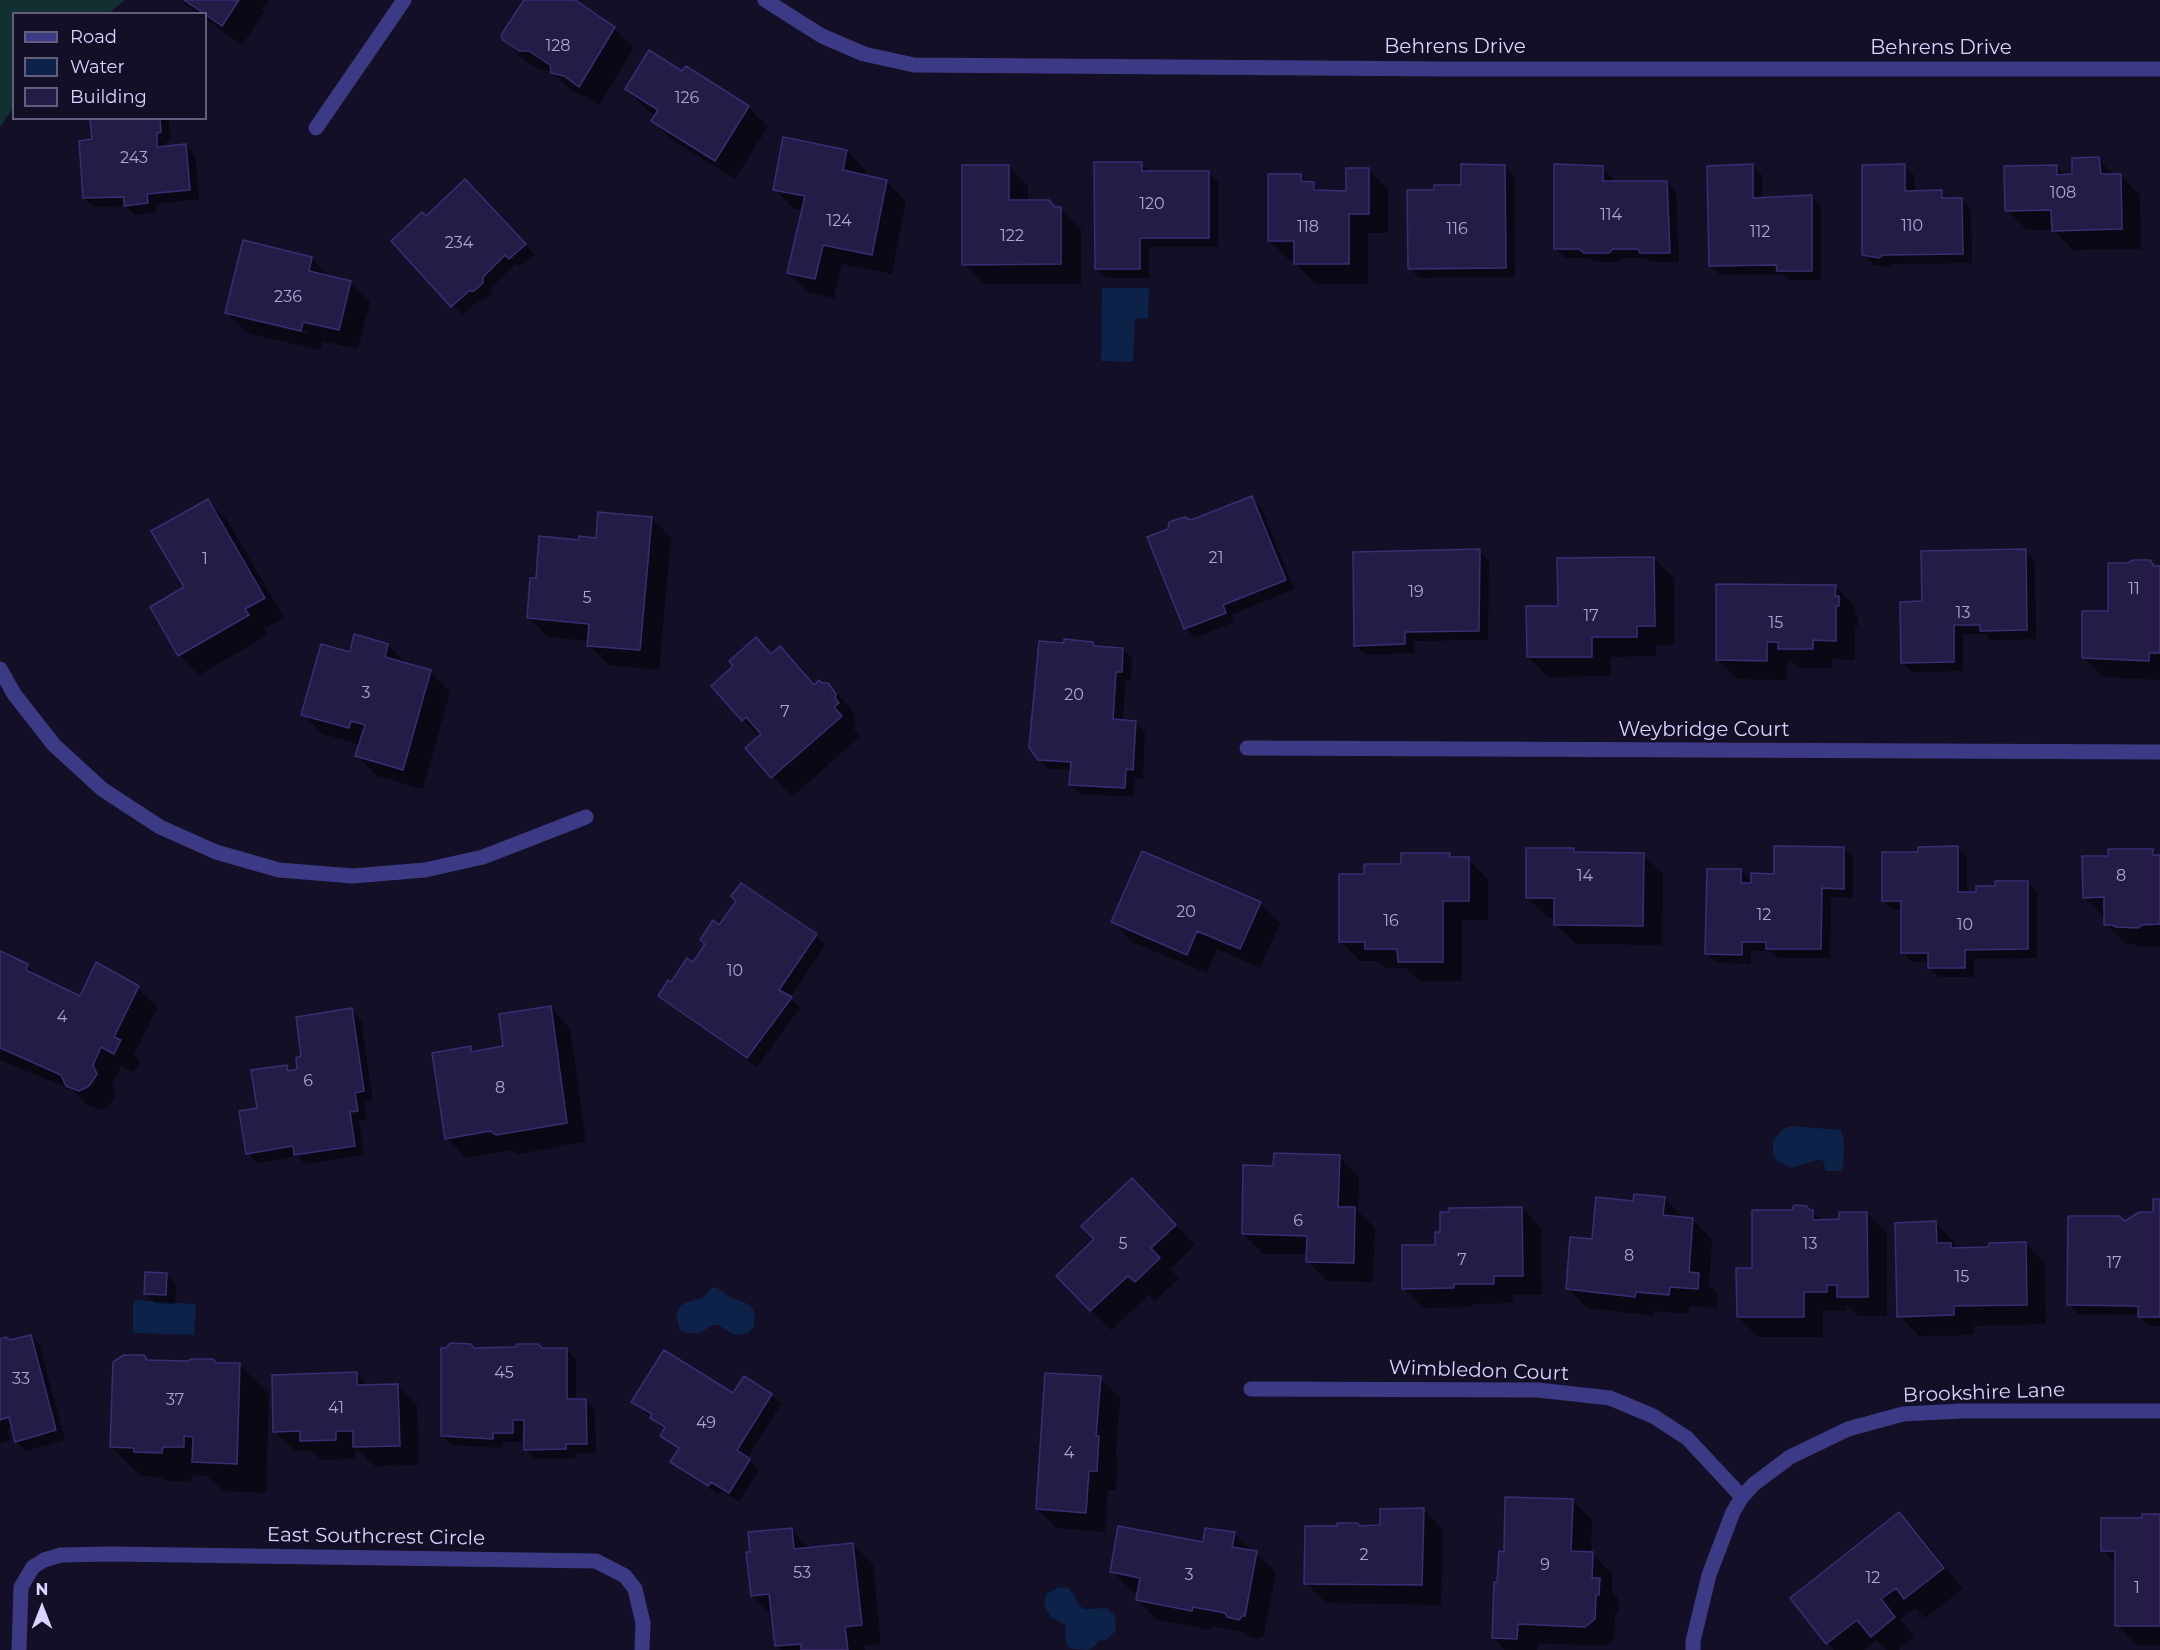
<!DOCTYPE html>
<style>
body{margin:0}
#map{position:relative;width:2160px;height:1650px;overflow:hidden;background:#130f26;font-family:Montserrat,sans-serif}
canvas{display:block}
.legend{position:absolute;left:12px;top:12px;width:195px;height:108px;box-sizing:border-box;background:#130f26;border:2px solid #625e7d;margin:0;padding:8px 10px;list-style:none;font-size:18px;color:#d9d4ff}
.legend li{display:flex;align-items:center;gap:12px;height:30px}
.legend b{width:30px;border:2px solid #625e7d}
.north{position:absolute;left:12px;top:1578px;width:60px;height:60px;-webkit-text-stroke:4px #130f26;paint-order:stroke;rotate:0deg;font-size:16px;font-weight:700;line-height:24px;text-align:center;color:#d9d4ff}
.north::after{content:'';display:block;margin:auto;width:21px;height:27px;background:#d9d4ff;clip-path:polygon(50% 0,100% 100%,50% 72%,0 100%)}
</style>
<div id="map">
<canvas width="2160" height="1650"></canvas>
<ul class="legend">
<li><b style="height:8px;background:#3d3a85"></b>Road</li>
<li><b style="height:16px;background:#0c2248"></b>Water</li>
<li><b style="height:16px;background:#241b47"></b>Building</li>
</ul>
<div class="north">N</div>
</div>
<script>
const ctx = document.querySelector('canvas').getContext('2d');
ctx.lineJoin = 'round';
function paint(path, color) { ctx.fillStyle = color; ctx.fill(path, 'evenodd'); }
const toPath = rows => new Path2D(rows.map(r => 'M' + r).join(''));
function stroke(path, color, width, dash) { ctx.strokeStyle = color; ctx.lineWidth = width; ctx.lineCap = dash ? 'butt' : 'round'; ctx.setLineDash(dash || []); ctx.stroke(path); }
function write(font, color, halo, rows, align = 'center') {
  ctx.font = font + ' Montserrat,sans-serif'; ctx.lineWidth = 5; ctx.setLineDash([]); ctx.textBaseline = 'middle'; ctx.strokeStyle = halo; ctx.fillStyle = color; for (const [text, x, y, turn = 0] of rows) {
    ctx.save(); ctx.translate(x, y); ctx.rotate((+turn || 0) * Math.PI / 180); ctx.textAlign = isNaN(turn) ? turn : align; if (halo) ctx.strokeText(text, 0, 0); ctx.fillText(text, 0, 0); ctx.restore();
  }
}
const green = toPath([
 [0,0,125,0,109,13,14,14,13,108,0,127]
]);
const water = toPath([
 [1102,288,1149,288,1148,319,1135,318,1133,362,1101,361],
 [1790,1126,1841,1130,1844,1142,1843,1171,1825,1171,1824,1162,1820,1159,1792,1168,1778,1162,1773,1155,1773,1141,1783,1129],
 [713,1287,719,1289,731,1298,746,1303,751,1307,755,1313,754,1326,748,1333,735,1335,718,1325,712,1325,700,1333,686,1333,680,1330,676,1315,680,1306,687,1302,702,1298],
 [136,1300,194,1304,196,1306,194,1335,133,1333,133,1304],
 [1059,1587,1068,1588,1076,1597,1077,1603,1084,1609,1107,1608,1115,1616,1116,1631,1106,1640,1098,1641,1095,1646,1089,1650,1071,1649,1066,1643,1065,1625,1050,1616,1044,1605,1046,1594]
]);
const shadow = toPath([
 [180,0,269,0,262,9,265,11,242,45,206,19,206,14,197,14],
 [525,0,572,0,614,29,634,48,599,105,585,96,573,92,550,71,541,70,524,60,504,40],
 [683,74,748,107,768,127,735,179,672,140,653,121,656,115,646,109,627,89],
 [92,118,169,118,170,141,166,142,166,148,186,146,195,155,199,199,156,204,157,212,135,215,126,206,94,207,84,198,94,140],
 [847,151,866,171,865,177,886,181,906,201,892,274,842,264,834,298,809,293,789,273,804,211,794,209,774,189],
 [2098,159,2114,175,2120,175,2140,195,2141,249,2073,250,2053,230,2027,230,2007,210,2056,166,2066,176,2074,176],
 [1141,164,1150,172,1209,172,1218,182,1218,247,1149,247,1149,278,1106,278,1096,269],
 [1008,166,1028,186,1028,201,1061,209,1081,229,1081,284,984,284,964,264],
 [1505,166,1514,176,1515,277,1419,278,1410,268,1435,191,1462,186],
 [1752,166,1762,175,1762,199,1811,197,1821,206,1821,280,1788,280,1782,274,1720,275,1711,265],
 [1904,166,1914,175,1914,192,1941,192,1949,199,1961,199,1971,209,1972,263,1893,264,1889,267,1874,265,1864,255],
 [1602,168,1612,177,1612,182,1667,182,1676,192,1679,262,1651,262,1647,258,1623,258,1619,262,1595,262,1590,258,1565,258,1555,248],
 [1368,169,1388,189,1388,233,1368,233,1368,284,1316,284,1296,264,1296,260,1289,260,1269,240,1301,175,1321,192,1347,192],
 [474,191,535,255,519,267,515,264,492,287,492,293,484,300,479,300,462,315,393,241,426,218],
 [311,258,331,278,350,282,370,302,358,349,322,341,320,350,247,333,227,313],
 [248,317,308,331,308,334,248,320],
 [1251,498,1261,507,1294,589,1231,615,1234,622,1195,638,1185,628,1191,522],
 [207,501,227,520,284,618,264,629,268,635,199,675,179,655,186,588],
 [652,518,671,538,659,670,609,665,589,645,589,641,548,637,529,618,537,580,580,542,597,540],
 [1479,551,1489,561,1488,640,1414,641,1414,653,1366,655,1356,646],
 [2025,551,2035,561,2036,639,1991,640,1985,634,1963,634,1963,671,1912,672,1902,662,1923,602],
 [1654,559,1674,578,1674,645,1656,645,1656,656,1611,657,1611,676,1548,677,1528,657,1559,608],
 [2155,567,2160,567,2160,680,2103,677,2083,657,2109,613],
 [1835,586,1855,606,1854,613,1858,617,1858,626,1855,626,1855,660,1832,659,1832,668,1799,668,1791,661,1787,661,1786,680,1737,679,1717,659],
 [1092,643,1097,648,1123,649,1132,659,1131,681,1125,681,1123,721,1135,722,1145,732,1143,779,1135,778,1134,797,1080,794,1070,784,1071,770,1049,769,1039,759,1065,645],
 [388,645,408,665,431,672,450,692,423,789,377,776,357,756,360,745,323,734,303,715,351,654],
 [780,648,815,686,827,684,847,704,855,715,854,719,857,724,853,728,860,736,792,797,747,748,759,737,743,720,772,655],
 [1844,848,1853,858,1853,898,1831,897,1830,958,1777,958,1770,951,1751,951,1751,964,1717,963,1707,953,1740,870,1753,883],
 [1957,848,1967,857,1967,893,1978,893,2027,882,2037,892,2037,958,1974,959,1974,977,1939,977,1930,968,1929,962,1912,962,1903,952,1903,910,1893,910,1884,901,1919,854],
 [1573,849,1578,854,1643,855,1663,874,1662,945,1576,944,1556,925,1556,918,1548,918,1528,898],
 [2153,850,2160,857,2160,945,2158,947,2137,946,2133,944,2126,944,2106,924,2104,917,2084,897,2110,857],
 [1449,855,1453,859,1468,859,1488,879,1488,920,1462,920,1462,981,1419,981,1406,968,1386,968,1379,961,1360,961,1340,941,1366,876],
 [1260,903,1280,923,1260,968,1217,949,1207,973,1132,942,1113,922],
 [720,927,816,935,825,945,790,998,800,1008,757,1067,670,1005,660,996,693,964],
 [0,953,27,966,40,978,80,998,96,964,138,988,158,1007,134,1055,140,1061,134,1072,121,1066,112,1085,116,1094,109,1106,100,1110,88,1105,72,1090,0,1060],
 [551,1008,570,1028,586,1142,517,1154,511,1150,466,1158,447,1138,470,1048,475,1052,505,1047],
 [351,1010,361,1020,373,1100,364,1102,367,1120,359,1121,364,1155,305,1164,297,1156,257,1163,248,1153,259,1109,286,1066,292,1072,299,1071,303,1058],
 [1339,1157,1359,1177,1358,1211,1375,1228,1373,1282,1327,1281,1308,1261,1308,1254,1263,1254,1243,1234,1275,1168],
 [1664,1198,1685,1219,1692,1219,1712,1239,1709,1285,1718,1294,1717,1308,1689,1306,1689,1314,1655,1311,1654,1316,1587,1308,1567,1288,1593,1241,1635,1202],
 [1151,1200,1195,1245,1170,1269,1179,1278,1155,1301,1149,1295,1111,1330,1058,1276],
 [2160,1201,2160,1326,2149,1326,2140,1315,2078,1314,2068,1304,2154,1214],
 [1522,1208,1541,1228,1542,1295,1513,1295,1513,1303,1473,1304,1473,1307,1423,1308,1403,1288,1436,1246],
 [1812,1212,1822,1221,1840,1221,1867,1213,1887,1233,1887,1316,1858,1316,1846,1304,1846,1311,1823,1311,1823,1337,1758,1337,1738,1317,1754,1269],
 [1936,1223,1955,1243,1956,1249,1989,1249,2025,1243,2045,1263,2046,1324,1974,1326,1974,1335,1919,1336,1899,1316],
 [167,1275,176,1285,175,1304,155,1303,146,1293],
 [31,1336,40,1346,65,1440,26,1451,16,1441,13,1428,8,1429,10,1440,0,1443,0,1340,9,1342],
 [515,1348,566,1349,576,1359,576,1401,586,1401,595,1410,596,1453,575,1453,575,1458,535,1459,525,1449,525,1429,522,1429,522,1442,502,1442,502,1448,452,1445,442,1436,475,1349],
 [217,1364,240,1365,269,1394,266,1493,223,1491,207,1476,192,1475,191,1482,165,1481,161,1477,141,1476,111,1447],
 [357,1374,369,1387,397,1386,417,1405,419,1465,375,1466,359,1451,355,1451,355,1459,321,1460,312,1451,295,1451,275,1431],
 [1100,1378,1120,1398,1116,1454,1118,1457,1116,1490,1108,1490,1105,1532,1057,1528,1037,1509],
 [733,1395,771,1395,781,1404,747,1458,759,1470,739,1502,721,1491,718,1494,681,1471,672,1461,679,1450,662,1435,665,1430,633,1402],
 [1572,1500,1592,1520,1591,1553,1612,1573,1612,1592,1619,1600,1618,1614,1615,1614,1614,1639,1605,1646,1538,1643,1537,1650,1505,1650,1493,1638,1499,1583,1505,1553],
 [1424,1510,1443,1530,1441,1605,1326,1603,1306,1583,1338,1528,1358,1524,1361,1528,1381,1526],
 [1899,1514,1919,1534,1963,1589,1925,1618,1915,1608,1900,1619,1914,1637,1898,1650,1886,1650,1876,1640,1864,1650,1834,1650,1792,1599],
 [2160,1515,2160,1645,2136,1645,2117,1625,2116,1564,2103,1550,2143,1520],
 [791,1529,810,1549,853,1544,873,1564,881,1644,864,1646,865,1650,781,1650,776,1646,772,1615,752,1596],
 [1234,1534,1276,1572,1264,1635,1259,1639,1248,1636,1244,1632,1212,1626,1211,1630,1157,1620,1137,1600,1139,1593,1132,1591,1112,1571]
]);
const building = toPath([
 [184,0,239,0,222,26,184,0],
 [524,0,575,0,615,27,579,87,564,76,551,73,550,65,529,51,519,51,503,40,501,35,524,0],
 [649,50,682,71,686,66,749,106,715,161,651,121,658,110,625,89,649,50],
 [90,118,160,118,161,132,157,133,157,147,186,144,190,190,147,194,148,203,124,206,124,197,83,198,79,141,92,139,90,118],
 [783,137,847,150,843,170,887,180,872,255,823,245,815,279,787,273,805,196,773,190,783,137],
 [2099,157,2101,174,2121,174,2122,229,2052,231,2051,210,2005,211,2004,166,2057,165,2057,175,2072,174,2072,158,2099,157],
 [1094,162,1142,162,1142,171,1209,171,1209,238,1140,238,1140,269,1095,269,1094,162],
 [1461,164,1505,165,1506,268,1408,269,1407,190,1434,190,1434,185,1461,185,1461,164],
 [1554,164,1603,166,1603,181,1667,181,1670,253,1640,253,1638,249,1613,249,1609,253,1584,253,1579,249,1554,249,1554,164],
 [1753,164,1753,198,1812,195,1812,271,1777,271,1776,265,1709,266,1707,166,1753,164],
 [1905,164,1905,191,1942,190,1942,198,1962,198,1963,254,1883,255,1879,258,1862,255,1862,165,1905,164],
 [962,165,1009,165,1009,200,1049,200,1055,207,1061,207,1061,264,962,265,962,165],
 [1346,168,1369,168,1369,214,1349,214,1349,264,1294,264,1294,241,1268,241,1268,174,1301,174,1301,181,1314,182,1314,190,1346,191,1346,168],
 [465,179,526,244,509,259,505,255,483,277,483,283,474,291,469,291,451,307,391,241,422,212,426,216,465,179],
 [243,240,312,257,309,271,351,281,339,330,303,322,301,331,225,313,243,240],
 [1252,496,1286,580,1223,605,1226,613,1184,629,1147,537,1168,529,1169,522,1185,517,1191,520,1252,496],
 [208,499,265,598,245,609,249,615,178,656,150,607,184,587,151,531,208,499],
 [598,512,652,517,640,650,587,646,589,624,527,618,530,578,536,578,539,536,579,540,579,536,596,538,598,512],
 [1480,549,1479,631,1405,632,1405,644,1354,646,1353,552,1480,549],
 [2026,549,2027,630,1980,631,1980,625,1954,625,1954,662,1901,663,1900,602,1922,601,1921,551,2026,549],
 [1654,557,1655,626,1637,626,1637,637,1592,637,1592,657,1527,657,1526,606,1558,606,1557,558,1654,557],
 [2133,560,2150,560,2154,566,2160,566,2160,653,2149,653,2149,661,2082,658,2082,611,2108,611,2108,563,2128,563,2133,560],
 [1716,584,1836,585,1835,596,1839,596,1839,606,1836,606,1836,641,1813,640,1813,649,1778,649,1778,642,1767,642,1767,661,1716,660,1716,584],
 [354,634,388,644,385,657,431,670,403,770,355,756,365,725,351,721,349,728,301,715,321,644,350,652,354,634],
 [756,637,771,654,780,646,814,685,819,680,822,683,828,683,836,694,835,698,839,703,834,707,842,716,771,778,745,748,761,734,746,717,742,721,711,686,733,666,729,661,756,637],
 [1064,639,1093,642,1094,646,1123,648,1122,672,1116,672,1113,719,1136,721,1133,770,1126,769,1125,788,1069,785,1071,762,1038,760,1029,747,1039,641,1064,643,1064,639],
 [1774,846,1844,847,1844,889,1822,888,1821,949,1766,949,1766,942,1742,942,1742,955,1705,954,1707,869,1741,869,1741,883,1751,883,1751,873,1774,874,1774,846],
 [1958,846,1958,892,1976,892,1976,886,1995,886,1995,881,2028,881,2028,949,1965,950,1965,968,1928,968,1928,953,1901,953,1901,901,1882,901,1882,852,1918,852,1918,847,1958,846],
 [1526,848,1574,848,1574,852,1644,853,1643,926,1554,925,1554,898,1526,898,1526,848],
 [2108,849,2153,849,2153,855,2160,855,2160,924,2142,925,2138,928,2116,927,2112,925,2104,925,2104,897,2083,898,2082,856,2108,856,2108,849],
 [1142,851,1261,902,1240,949,1197,931,1187,955,1111,922,1142,851],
 [1401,853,1450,853,1450,857,1469,857,1469,901,1443,901,1443,962,1398,962,1397,949,1365,949,1365,942,1339,942,1339,874,1364,874,1364,864,1401,864,1401,853],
 [741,883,817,934,779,990,792,997,747,1058,658,996,668,980,671,982,687,958,693,962,705,944,700,940,713,920,719,925,736,901,731,896,741,883],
 [0,951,28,964,26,970,80,996,96,962,139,986,114,1037,121,1040,114,1054,101,1047,93,1065,97,1074,89,1086,79,1091,66,1086,61,1075,0,1048,0,951],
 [551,1006,567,1123,496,1135,490,1131,445,1139,432,1053,471,1046,471,1052,503,1046,499,1014,551,1006],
 [352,1008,364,1091,355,1093,358,1111,350,1112,355,1146,294,1155,293,1146,246,1154,239,1111,257,1108,251,1070,287,1065,288,1071,297,1069,296,1058,301,1056,296,1017,352,1008],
 [1274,1153,1340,1155,1338,1207,1355,1207,1354,1263,1306,1262,1307,1236,1242,1234,1243,1165,1273,1166,1274,1153],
 [1132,1178,1176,1225,1151,1248,1160,1258,1135,1282,1128,1276,1090,1311,1056,1276,1094,1239,1081,1226,1132,1178],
 [1634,1194,1665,1197,1663,1215,1693,1218,1689,1272,1699,1273,1698,1289,1670,1287,1669,1295,1636,1292,1635,1297,1566,1289,1570,1237,1592,1239,1596,1197,1633,1201,1634,1194],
 [2153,1199,2160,1199,2160,1317,2138,1317,2138,1306,2067,1305,2068,1216,2119,1216,2125,1221,2139,1212,2153,1212,2153,1199],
 [1794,1205,1806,1206,1810,1210,1813,1210,1813,1220,1839,1219,1839,1212,1867,1212,1868,1297,1837,1297,1837,1285,1827,1285,1827,1292,1804,1292,1804,1317,1737,1317,1736,1268,1752,1268,1752,1210,1792,1210,1794,1205],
 [1522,1207,1523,1276,1494,1276,1494,1284,1454,1284,1454,1288,1402,1289,1402,1245,1435,1245,1435,1232,1440,1232,1440,1212,1449,1212,1449,1208,1522,1207],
 [1936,1221,1937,1243,1951,1243,1951,1248,1988,1247,1989,1243,2026,1242,2027,1305,1954,1306,1954,1315,1897,1317,1895,1223,1936,1221],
 [145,1272,167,1273,166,1295,144,1294,145,1272],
 [31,1335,56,1430,15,1442,9,1417,0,1420,0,1339,6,1337,10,1340,31,1335],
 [450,1343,471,1344,474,1348,515,1347,517,1344,538,1344,542,1348,567,1348,567,1399,586,1399,587,1444,566,1444,566,1449,524,1450,524,1420,513,1420,513,1433,493,1433,493,1439,441,1436,441,1348,446,1348,450,1343],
 [664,1350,733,1393,744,1376,772,1394,737,1450,750,1459,729,1493,711,1482,708,1486,670,1462,679,1448,660,1436,665,1427,650,1418,652,1414,631,1402,664,1350],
 [124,1355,144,1355,147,1360,187,1361,192,1359,213,1359,216,1363,240,1363,237,1464,192,1462,193,1437,184,1436,184,1447,163,1447,162,1453,134,1452,134,1448,110,1447,113,1362,124,1355],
 [357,1372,357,1385,398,1384,400,1446,353,1447,353,1431,336,1431,336,1440,300,1441,300,1431,273,1432,272,1375,357,1372],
 [1045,1373,1101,1376,1096,1436,1099,1436,1097,1471,1089,1471,1086,1513,1036,1509,1045,1373],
 [1505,1497,1573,1499,1571,1551,1593,1552,1592,1578,1600,1578,1599,1595,1596,1595,1595,1619,1585,1627,1518,1624,1517,1639,1492,1638,1494,1582,1497,1582,1499,1551,1504,1552,1505,1497],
 [1424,1508,1422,1585,1304,1584,1305,1526,1337,1526,1337,1523,1358,1523,1359,1526,1380,1525,1380,1509,1424,1508],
 [1899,1512,1944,1568,1904,1599,1896,1588,1881,1599,1895,1617,1871,1637,1857,1620,1826,1644,1790,1598,1899,1512],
 [2142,1514,2160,1514,2160,1626,2115,1626,2115,1551,2101,1551,2101,1518,2142,1518,2142,1514],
 [1118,1526,1203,1542,1205,1528,1235,1532,1232,1547,1257,1551,1245,1616,1242,1616,1239,1620,1227,1617,1225,1613,1193,1607,1192,1611,1136,1600,1140,1578,1110,1572,1118,1526],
 [792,1528,794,1549,853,1543,862,1625,845,1627,848,1650,801,1650,801,1644,775,1646,769,1594,751,1596,746,1552,750,1552,748,1532,792,1528]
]);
const street = toPath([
 [765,0,822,36,864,54,914,65,1446,69,2160,69],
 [316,128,404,0],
 [0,669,14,694,54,745,102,789,160,827,216,852,279,870,353,876,425,870,483,857,586,817],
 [1247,748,2160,752],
 [1251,1389,1538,1390,1610,1398,1653,1416,1687,1438,1742,1497],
 [19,1650,21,1587,33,1567,44,1560,61,1555,111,1554,596,1561,625,1576,635,1589,643,1623,642,1650],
 [1693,1650,1693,1641,1709,1575,1733,1512,1742,1497,1754,1484,1790,1457,1848,1429,1903,1414,1961,1411,2160,1411]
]);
const numberNames = [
 ["128",558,46],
 ["126",687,98],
 ["243",134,158],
 ["108",2063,193],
 ["120",1152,204],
 ["114",1611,215],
 ["124",839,221],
 ["110",1912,226],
 ["118",1308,227],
 ["116",1457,229],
 ["112",1760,232],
 ["122",1012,236],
 ["234",459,243],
 ["236",288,297],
 ["21",1216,558],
 ["1",205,559],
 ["11",2134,589],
 ["19",1416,592],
 ["5",587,598],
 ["13",1963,613],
 ["17",1591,616],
 ["15",1776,623],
 ["3",366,693],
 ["20",1074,695],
 ["7",785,712],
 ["14",1585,876],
 ["8",2121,876],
 ["20",1186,912],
 ["12",1764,915],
 ["16",1391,921],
 ["10",1965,925],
 ["10",735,971],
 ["4",62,1017],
 ["6",308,1081],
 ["8",500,1088],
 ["6",1298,1221],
 ["5",1123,1244],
 ["13",1810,1244],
 ["8",1629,1256],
 ["7",1462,1260],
 ["17",2114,1263],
 ["15",1962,1277],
 ["45",504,1373],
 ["33",21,1379],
 ["37",175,1400],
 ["41",336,1408],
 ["49",706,1423],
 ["4",1069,1453],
 ["2",1364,1555],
 ["9",1545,1565],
 ["53",802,1573],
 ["3",1189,1575],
 ["12",1873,1578],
 ["1",2137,1588]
];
const streetNames = [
 ["Behrens Drive",1455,47],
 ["Behrens Drive",1941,48],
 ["Weybridge Court",1704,730],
 ["Wimbledon Court",1479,1371,2],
 ["Brookshire Lane",1984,1393,-2],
 ["East Southcrest Circle",376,1537,1]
];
paint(green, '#12302f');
paint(water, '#0c2248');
paint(shadow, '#0007');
paint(building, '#241b47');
stroke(building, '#3b2d73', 1.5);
stroke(street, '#3d3a85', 15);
write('16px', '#aca6d1', null, numberNames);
write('20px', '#d9d4ff', '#130f26', streetNames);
</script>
